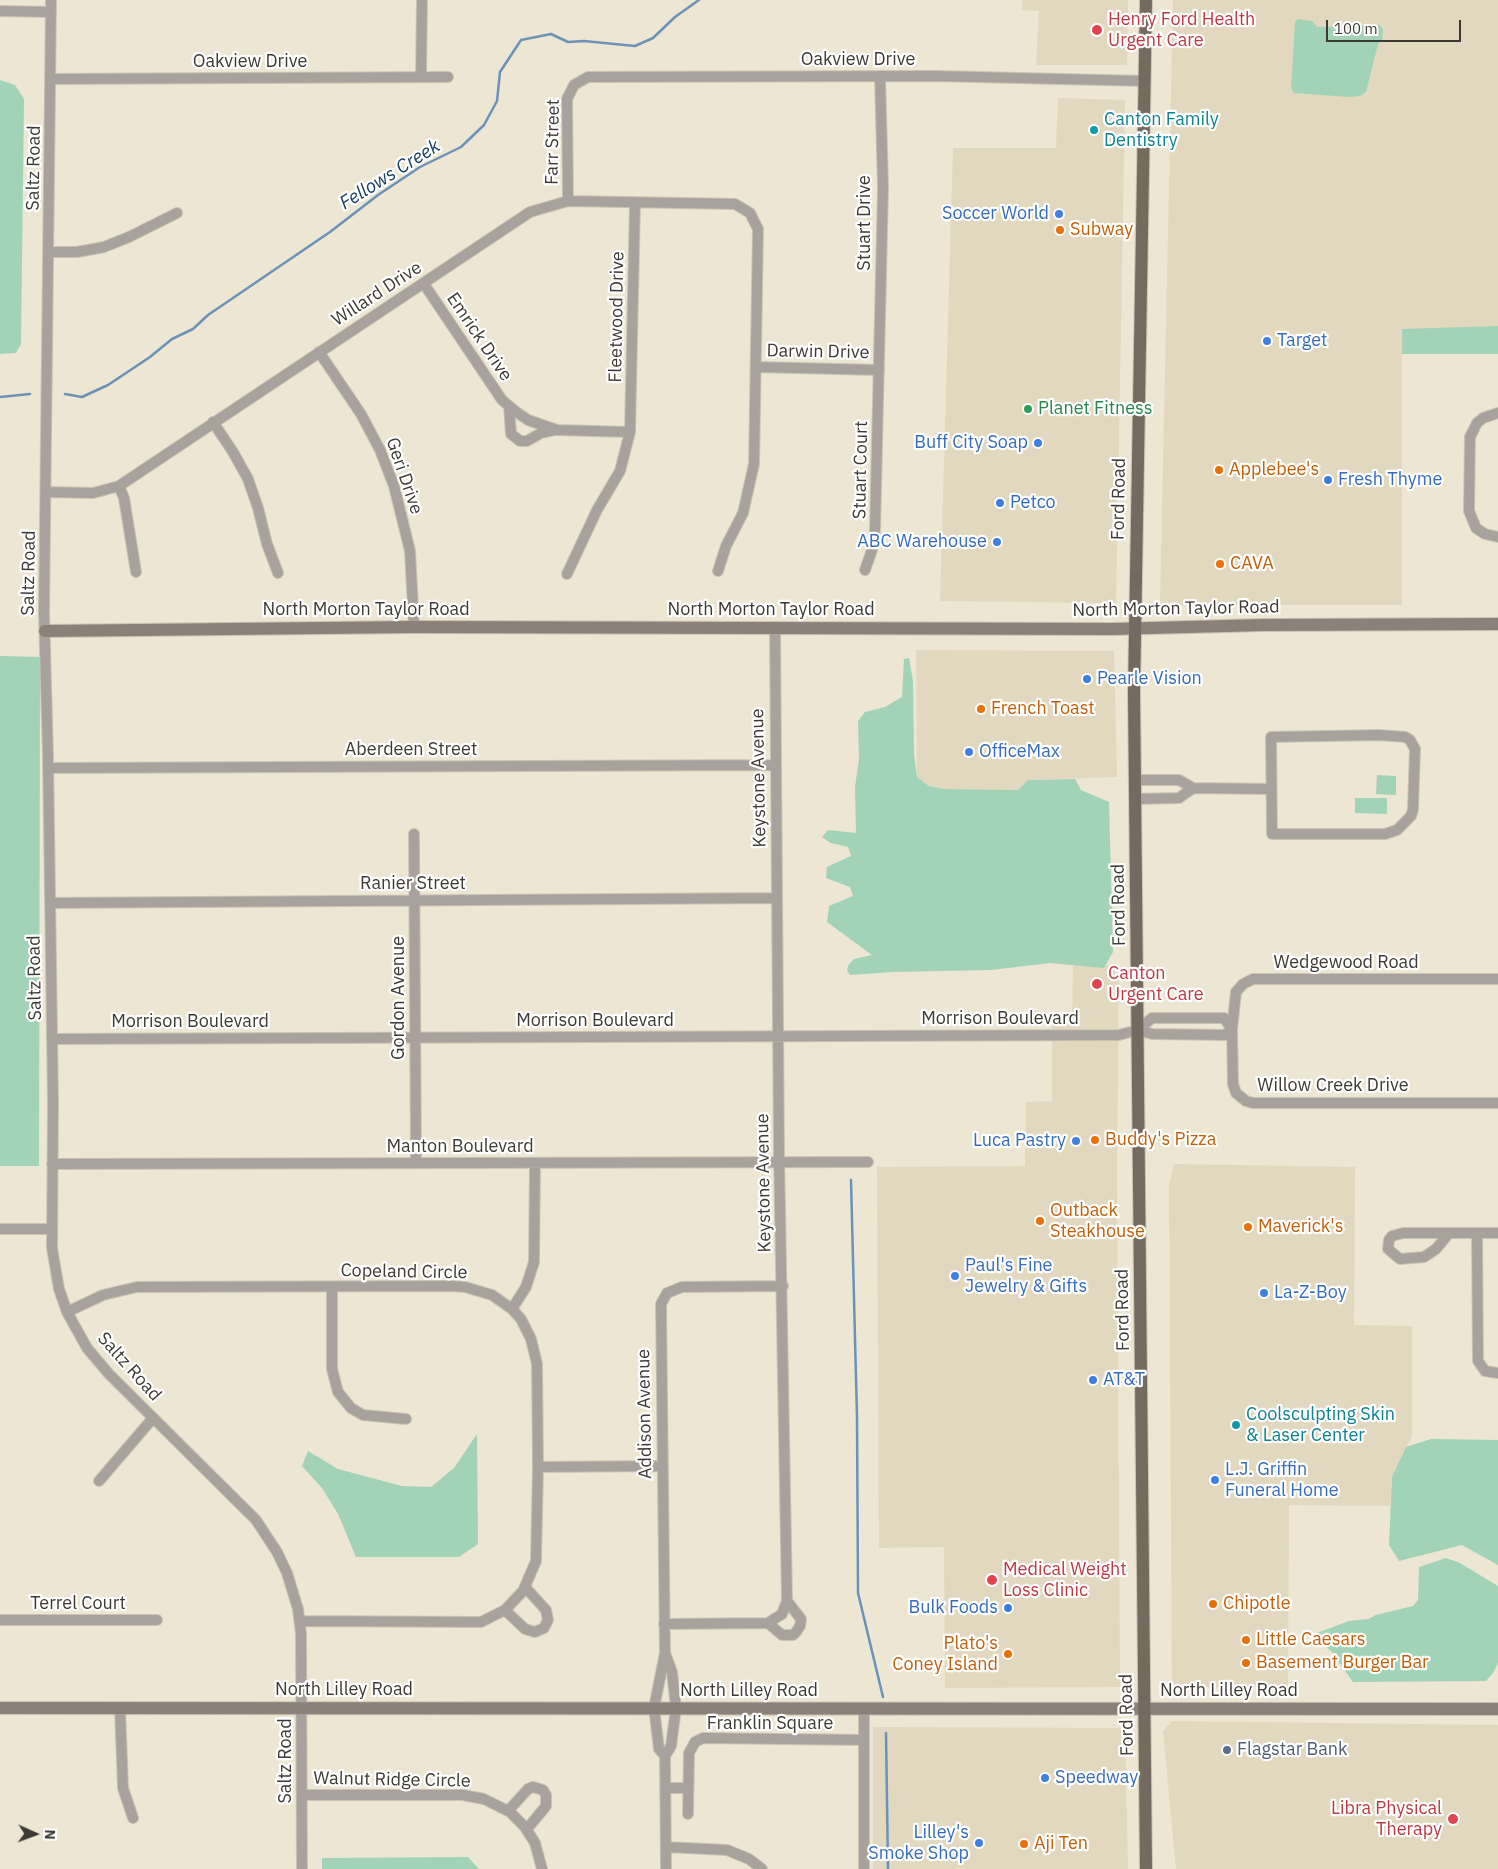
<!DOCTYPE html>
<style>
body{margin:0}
#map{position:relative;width:1498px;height:1869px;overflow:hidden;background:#ece6d2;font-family:"IBM Plex Sans",sans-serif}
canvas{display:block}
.north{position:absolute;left:10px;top:1809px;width:50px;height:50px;-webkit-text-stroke:4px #fff;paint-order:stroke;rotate:92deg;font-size:14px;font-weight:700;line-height:20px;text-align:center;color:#3d3a33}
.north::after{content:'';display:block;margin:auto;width:18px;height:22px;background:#3d3a33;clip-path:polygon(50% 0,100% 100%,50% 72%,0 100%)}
.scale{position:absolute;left:1326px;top:20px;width:135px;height:22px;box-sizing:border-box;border:2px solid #3d3a33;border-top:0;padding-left:6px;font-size:15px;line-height:18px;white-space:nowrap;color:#3d3a33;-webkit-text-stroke:4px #fff;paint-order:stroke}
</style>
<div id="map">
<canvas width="1498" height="1869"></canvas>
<div class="north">N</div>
<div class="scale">100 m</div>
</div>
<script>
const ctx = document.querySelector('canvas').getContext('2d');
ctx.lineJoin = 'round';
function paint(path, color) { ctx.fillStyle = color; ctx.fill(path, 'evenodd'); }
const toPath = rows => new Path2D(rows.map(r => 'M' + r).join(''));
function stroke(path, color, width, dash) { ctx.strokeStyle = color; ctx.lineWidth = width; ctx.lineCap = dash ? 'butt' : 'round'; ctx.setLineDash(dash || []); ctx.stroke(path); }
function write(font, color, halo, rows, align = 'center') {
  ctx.font = font + ' "IBM Plex Sans",sans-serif'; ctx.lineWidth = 4.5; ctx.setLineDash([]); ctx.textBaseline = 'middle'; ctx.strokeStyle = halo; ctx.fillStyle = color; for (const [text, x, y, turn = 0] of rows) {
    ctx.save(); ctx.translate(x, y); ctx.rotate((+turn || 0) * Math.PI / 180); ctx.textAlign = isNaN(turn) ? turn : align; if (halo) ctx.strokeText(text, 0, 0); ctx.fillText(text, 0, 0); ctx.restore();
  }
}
const built = toPath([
 [1022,0,1128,0,1127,65,1036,65,1039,11,1022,10],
 [1173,0,1498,0,1498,326,1402,330,1402,605,1160,605],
 [1058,98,1125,100,1116,605,1105,603,940,601,953,148,1056,148],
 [916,650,1114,651,1117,777,1028,780,1018,790,944,789,929,786,917,777],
 [1073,965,1119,966,1117,1166,1120,1687,945,1688,944,1547,879,1548,877,1167,1025,1166,1026,1102,1052,1101,1052,1022,1072,1022],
 [1174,1164,1355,1167,1354,1325,1412,1326,1412,1436,1392,1477,1390,1506,1289,1505,1288,1686,1172,1688,1169,1186],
 [1172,1721,1498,1725,1498,1869,1176,1869,1163,1731],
 [873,1727,1125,1728,1128,1869,873,1869]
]);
const green = toPath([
 [1298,19,1312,21,1317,27,1380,25,1383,30,1382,41,1378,44,1366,92,1360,96,1349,97,1294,93,1291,88,1295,22],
 [0,80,15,85,24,99,21,344,16,353,0,354],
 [1498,326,1498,354,1402,354,1402,329],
 [0,656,40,657,39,1166,0,1166],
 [909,658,913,681,914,755,917,777,929,786,944,789,1018,790,1028,780,1075,779,1081,790,1109,802,1113,952,1104,968,1050,963,991,970,892,972,850,975,847,970,849,964,854,959,872,955,827,922,829,906,853,896,850,887,826,878,827,867,851,856,848,847,831,843,822,837,828,830,856,833,855,787,859,759,858,721,865,712,885,707,902,697,904,659],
 [1377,775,1396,776,1396,795,1376,794],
 [1355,798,1387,798,1387,814,1355,813],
 [477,1434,478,1544,459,1557,356,1557,338,1514,322,1488,302,1466,308,1451,338,1469,402,1486,431,1487,454,1468],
 [1431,1439,1498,1440,1498,1565,1462,1545,1399,1561,1389,1545,1392,1477,1406,1447],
 [1446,1558,1460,1563,1498,1586,1498,1663,1493,1673,1486,1681,1353,1682,1331,1651,1318,1641,1317,1633,1349,1621,1368,1619,1376,1615,1413,1606,1418,1600,1419,1567],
 [468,1857,479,1869,322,1869,322,1858]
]);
const stream = toPath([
 [65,394,82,397,108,385,150,357,172,339,193,329,208,315,330,232,378,195,420,167,461,147,484,125,497,101,500,72,521,40,551,34,568,42,584,41,635,46,653,38,675,17,699,0],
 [0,397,30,394],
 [851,1180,857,1417,858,1593,883,1697],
 [886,1733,888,1869]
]);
const street = toPath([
 [51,0,44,612,48,757,53,1102,52,1248,59,1289,67,1312,87,1348,109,1374,256,1520,277,1552,287,1573,298,1609,301,1633,302,1869],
 [0,11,51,12],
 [421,77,422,0],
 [52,79,448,77],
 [568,201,567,99,574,85,588,77,935,76,1144,81],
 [49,252,77,252,104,247,129,237,177,213],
 [424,284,502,400,515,411,528,420,557,430,630,432],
 [319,352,361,414,380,450,394,486,410,551,414,627],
 [756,367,879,370],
 [509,406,511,434,520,441,527,441,541,433,555,430],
 [1498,413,1483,418,1477,423,1470,437,1469,511,1476,528,1485,534,1498,537],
 [213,422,233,452,248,479,258,508,267,544,278,573],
 [119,486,124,498,136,572],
 [47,492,93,493,119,486,530,212,568,201,735,204,750,213,758,229,754,464,743,513,726,546,718,571],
 [865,570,872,550,875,530,883,188,880,76],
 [567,574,597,510,620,471,630,432,635,202],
 [1379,735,1405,737,1410,740,1415,749,1413,809,1411,816,1397,830,1385,834,1272,834,1271,737,1379,735],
 [48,768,775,765],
 [1135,780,1179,780,1193,788,1179,798,1135,799],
 [1193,788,1270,789],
 [414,834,416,1163],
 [50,903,777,898],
 [1498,979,1253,979,1243,984,1236,992,1232,1029,1233,1084,1236,1093,1246,1101,1253,1103,1498,1103],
 [1138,1030,1152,1034,1225,1035,1232,1029],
 [52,1039,1119,1035,1138,1030,1152,1018,1224,1018,1232,1029],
 [52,1164,868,1162],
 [0,1229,52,1229],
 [1449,1233,1436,1249,1424,1257,1400,1259,1388,1249,1389,1240,1392,1236,1403,1233,1498,1233],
 [1477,1233,1478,1361,1485,1371,1498,1373],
 [332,1287,332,1369,338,1392,351,1408,363,1415,406,1419],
 [512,1309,526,1287,534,1262,535,1163],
 [67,1312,103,1295,137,1287,452,1286,465,1287,492,1295,512,1309,521,1319,531,1339,537,1364,538,1467,536,1561,523,1591,505,1610,481,1622,300,1621],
 [538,1467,662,1466],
 [99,1481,153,1418],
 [505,1610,525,1629,535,1632,544,1628,548,1620,546,1610,525,1587],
 [0,1620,157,1620],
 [768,1623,782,1635,793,1635,796,1632,800,1626,801,1619,787,1601],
 [664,1624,768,1623,782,1614,787,1601,779,1153,775,628],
 [665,1653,661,1304,667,1293,682,1287,783,1286],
 [120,1708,123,1788,133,1818],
 [665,1756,659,1749,654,1708,665,1653,672,1672,676,1708,671,1746,665,1756,666,1869],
 [665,1788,688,1788],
 [303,1795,463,1795,484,1799,510,1812,525,1827,535,1843,542,1869],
 [508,1811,528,1789,533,1787,543,1790,546,1795,546,1806,527,1829],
 [688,1814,689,1753,695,1742,703,1738,864,1740],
 [666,1847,727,1850,749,1859,762,1869],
 [864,1869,864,1708]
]);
const secondary = toPath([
 [45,631,414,627,1113,629,1263,625,1498,624],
 [0,1708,1498,1709]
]);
const primary = toPath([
 [1146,0,1134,692,1146,1869]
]);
const markers = [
 [1097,30,6,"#e0444e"],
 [1094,130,5,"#0f9aa8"],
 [1059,214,5,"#3f7fe0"],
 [1060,230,5,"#e8710a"],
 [1267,341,5,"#3f7fe0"],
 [1028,409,5,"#2e9e5b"],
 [1038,443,5,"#3f7fe0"],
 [1219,470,5,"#e8710a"],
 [1328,480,5,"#3f7fe0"],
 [1000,503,5,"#3f7fe0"],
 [997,542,5,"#3f7fe0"],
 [1220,564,5,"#e8710a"],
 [1087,679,5,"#3f7fe0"],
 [981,709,5,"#e8710a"],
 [969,752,5,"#3f7fe0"],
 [1097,984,6,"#e0444e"],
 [1095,1140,5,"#e8710a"],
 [1076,1141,5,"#3f7fe0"],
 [1040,1221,5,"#e8710a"],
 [1248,1227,5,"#e8710a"],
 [955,1276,5,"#3f7fe0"],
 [1264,1293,5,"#3f7fe0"],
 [1093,1380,5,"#3f7fe0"],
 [1236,1425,5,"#0f9aa8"],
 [1215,1480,5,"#3f7fe0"],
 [992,1580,6,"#e0444e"],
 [1213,1604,5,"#e8710a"],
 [1008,1608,5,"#3f7fe0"],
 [1246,1640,5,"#e8710a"],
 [1008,1654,5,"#e8710a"],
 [1246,1663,5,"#e8710a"],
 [1227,1750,5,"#5c6f8a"],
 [1045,1778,5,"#3f7fe0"],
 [1453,1819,6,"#e0444e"],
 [979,1843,5,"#3f7fe0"],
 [1024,1844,5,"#e8710a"]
];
const healthNames = [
 ["Henry Ford Health",1108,20],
 ["Urgent Care",1108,41],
 ["Canton",1108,974],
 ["Urgent Care",1108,995],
 ["Medical Weight",1003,1570],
 ["Loss Clinic",1003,1591],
 ["Libra Physical",1442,1809,"right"],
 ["Therapy",1442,1830,"right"]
];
const streetNames = [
 ["Oakview Drive",858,60],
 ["Oakview Drive",250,62],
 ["Farr Street",553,142,-89],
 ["Saltz Road",34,168,-89],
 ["Stuart Drive",865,223,-90],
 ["Willard Drive",377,294,-33],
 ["Fleetwood Drive",617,317,-89],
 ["Emrick Drive",479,337,56],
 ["Darwin Drive",818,352,1],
 ["Stuart Court",861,470,-89],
 ["Geri Drive",404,476,71],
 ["Ford Road",1119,499,-89],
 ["Saltz Road",29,573,-89],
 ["North Morton Taylor Road",1176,609,-1],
 ["North Morton Taylor Road",366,610],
 ["North Morton Taylor Road",771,610],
 ["Aberdeen Street",411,750],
 ["Keystone Avenue",759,778,-91],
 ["Ranier Street",413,884],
 ["Ford Road",1119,905,-91],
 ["Wedgewood Road",1346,963],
 ["Saltz Road",35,978,-91],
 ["Gordon Avenue",399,998,-90],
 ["Morrison Boulevard",1000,1019],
 ["Morrison Boulevard",595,1021],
 ["Morrison Boulevard",190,1022],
 ["Willow Creek Drive",1333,1086],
 ["Manton Boulevard",460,1147],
 ["Keystone Avenue",764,1183,-91],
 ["Copeland Circle",404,1272,1],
 ["Ford Road",1123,1310,-91],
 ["Saltz Road",129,1367,48],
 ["Addison Avenue",645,1414,-91],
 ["Terrel Court",78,1604],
 ["North Lilley Road",344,1690],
 ["North Lilley Road",749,1691],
 ["North Lilley Road",1229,1691],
 ["Ford Road",1127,1715,-91],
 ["Franklin Square",770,1724],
 ["Saltz Road",286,1761,-90],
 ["Walnut Ridge Circle",392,1780,1]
];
const cultureNames = [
 ["Canton Family",1104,120],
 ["Dentistry",1104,141],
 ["Coolsculpting Skin",1246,1415],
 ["& Laser Center",1246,1436]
];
const shopNames = [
 ["Soccer World",1049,214,"right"],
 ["Target",1277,341],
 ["Buff City Soap",1028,443,"right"],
 ["Fresh Thyme",1338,480],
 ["Petco",1010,503],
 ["ABC Warehouse",987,542,"right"],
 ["Pearle Vision",1097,679],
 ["OfficeMax",979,752],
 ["Luca Pastry",1066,1141,"right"],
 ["Paul's Fine",965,1266],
 ["Jewelry & Gifts",965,1287],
 ["La-Z-Boy",1274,1293],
 ["AT&T",1103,1380],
 ["L.J. Griffin",1225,1470],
 ["Funeral Home",1225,1491],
 ["Bulk Foods",998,1608,"right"],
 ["Speedway",1055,1778],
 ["Lilley's",969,1833,"right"],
 ["Smoke Shop",969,1854,"right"]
];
const foodNames = [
 ["Subway",1070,230],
 ["Applebee's",1229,470],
 ["CAVA",1230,564],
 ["French Toast",991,709],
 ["Buddy's Pizza",1105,1140],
 ["Outback",1050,1211],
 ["Steakhouse",1050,1232],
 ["Maverick's",1258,1227],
 ["Chipotle",1223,1604],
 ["Little Caesars",1256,1640],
 ["Plato's",998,1644,"right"],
 ["Coney Island",998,1665,"right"],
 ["Basement Burger Bar",1256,1663],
 ["Aji Ten",1034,1844]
];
const leisureNames = [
 ["Planet Fitness",1038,409]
];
const serviceNames = [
 ["Flagstar Bank",1237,1750]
];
const waterNames = [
 ["Fellows Creek",390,175,-32]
];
paint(built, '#e1d8bf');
paint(green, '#a2d3b6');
stroke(stream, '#6b93b8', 2.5);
stroke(street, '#c9c4b2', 12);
stroke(secondary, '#c9c4b2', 14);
stroke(primary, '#c9c4b2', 14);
stroke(street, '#a9a29c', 10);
stroke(secondary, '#8b8178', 12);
stroke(primary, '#756a5f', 12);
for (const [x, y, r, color] of markers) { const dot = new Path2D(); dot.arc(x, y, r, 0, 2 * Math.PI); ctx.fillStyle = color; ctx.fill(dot); stroke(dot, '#fff', 2); }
write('18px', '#be3a42', '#fff', healthNames, 'left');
write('18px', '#3d3a33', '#fff', streetNames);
write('18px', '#0d838f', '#fff', cultureNames, 'left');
write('18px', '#366cbe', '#fff', shopNames, 'left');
write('18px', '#c56008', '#fff', foodNames, 'left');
write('18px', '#27864d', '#fff', leisureNames, 'left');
write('18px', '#4e5e75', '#fff', serviceNames, 'left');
write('italic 19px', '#163f64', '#fff', waterNames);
</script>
